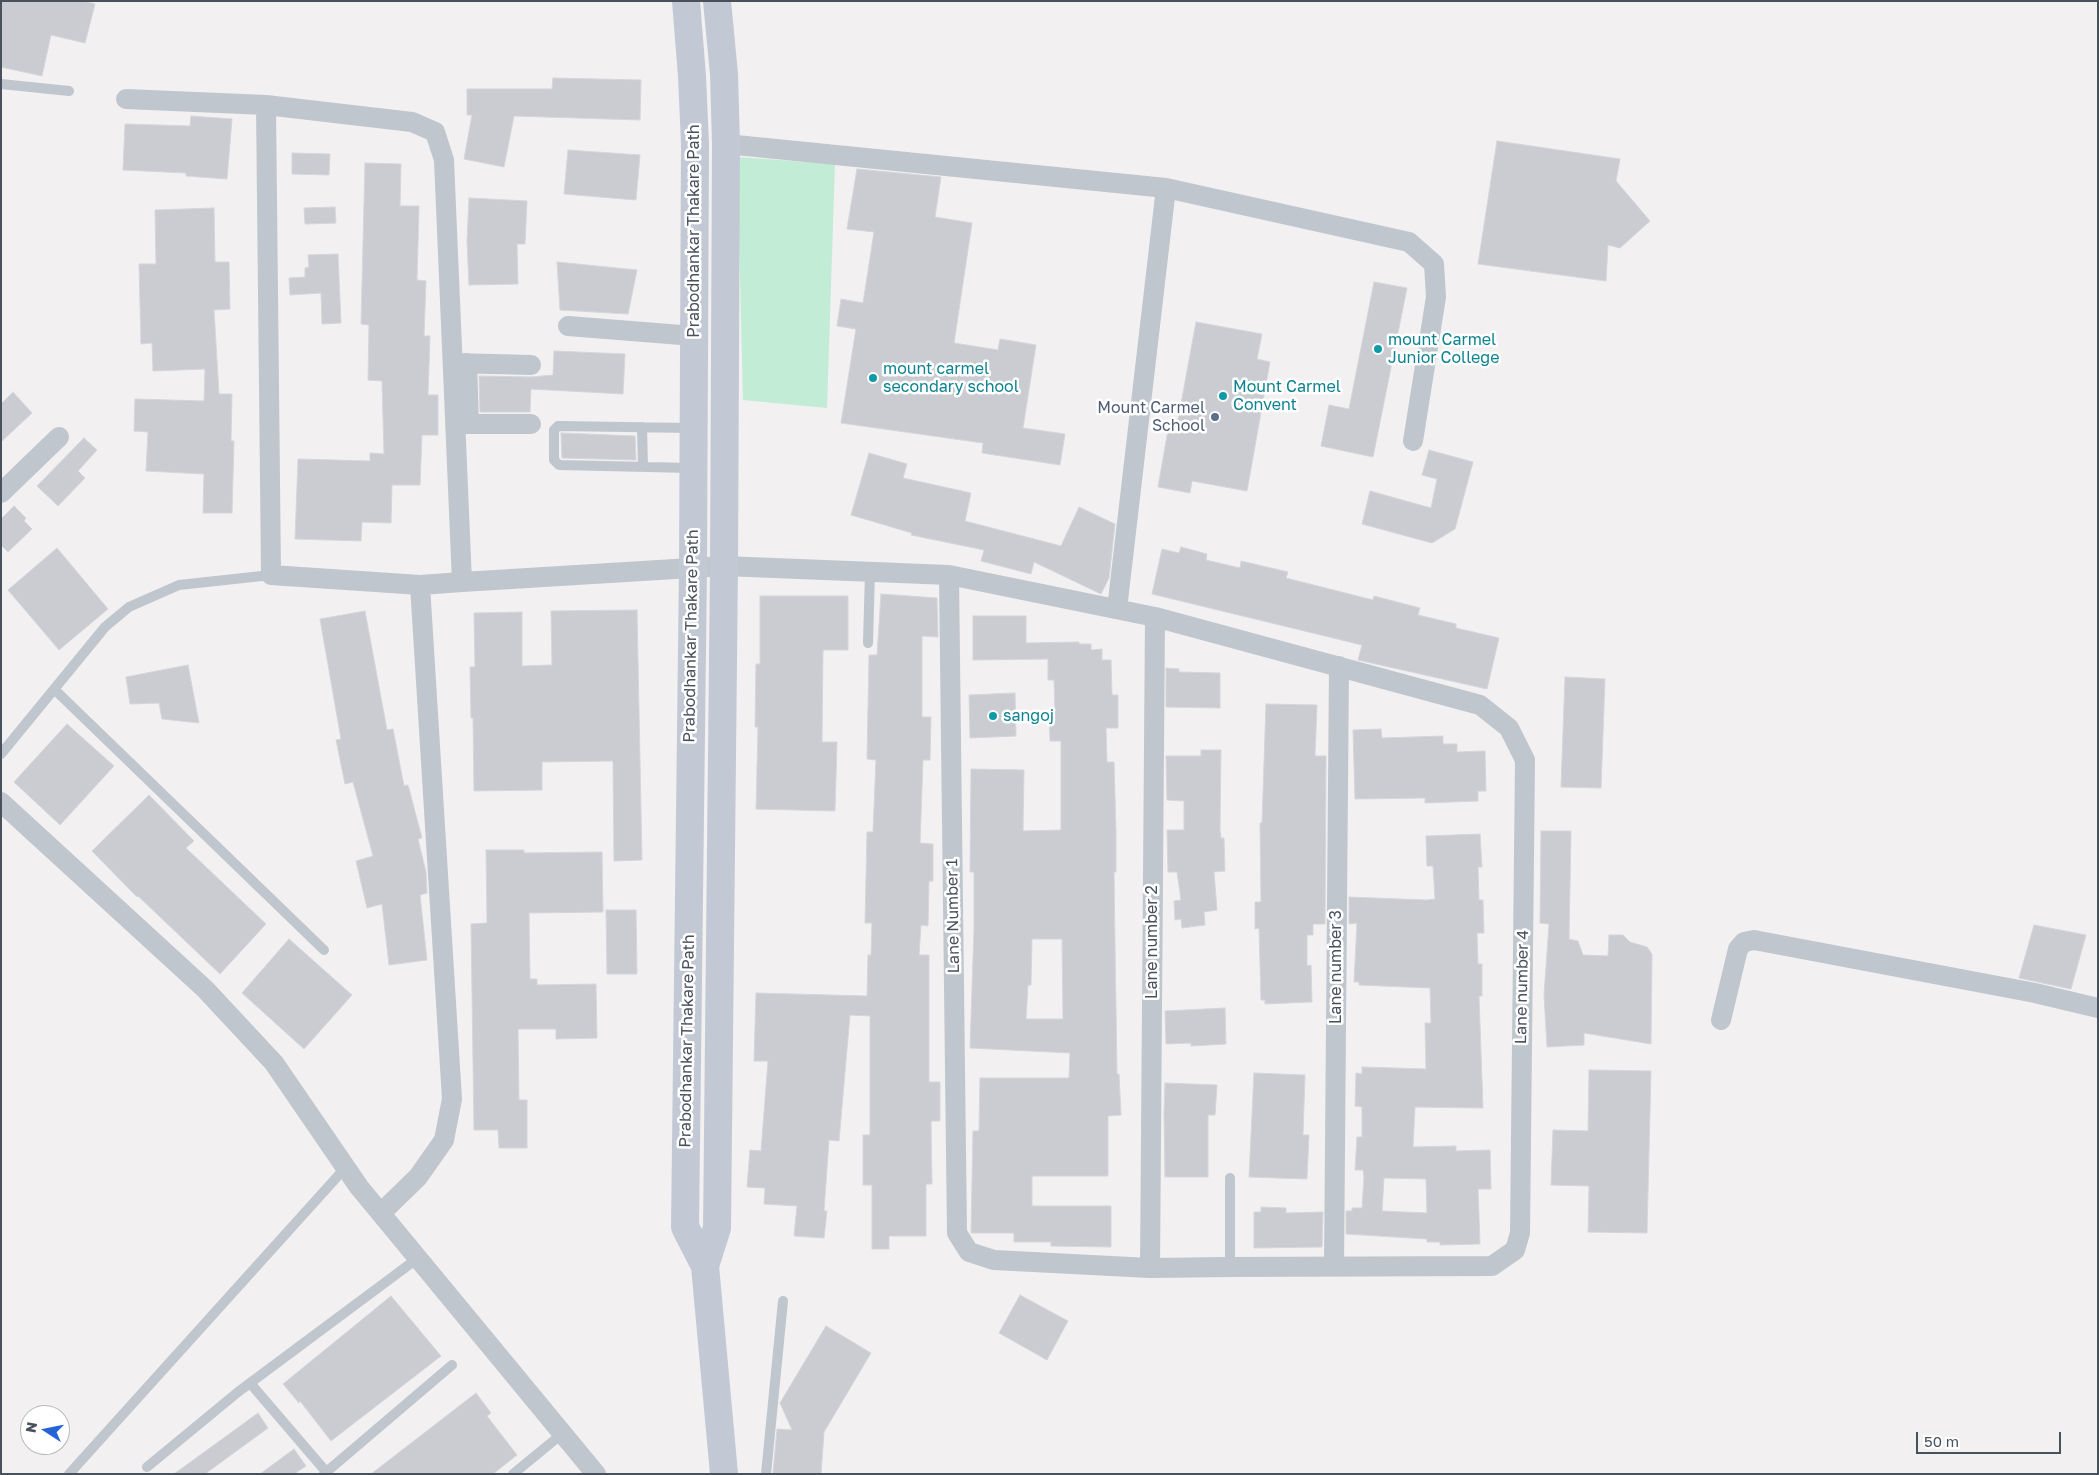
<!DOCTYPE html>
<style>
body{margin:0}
#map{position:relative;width:2099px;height:1475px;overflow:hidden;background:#f2f0f0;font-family:"Golos Text",sans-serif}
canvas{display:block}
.frame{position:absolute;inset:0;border:2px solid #49515c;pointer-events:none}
.north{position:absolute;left:20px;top:1405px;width:50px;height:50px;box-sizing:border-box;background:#fff;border:1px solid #b6b9be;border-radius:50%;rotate:281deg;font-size:14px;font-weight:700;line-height:20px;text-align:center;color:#49515c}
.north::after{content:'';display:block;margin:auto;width:18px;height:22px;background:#2663d6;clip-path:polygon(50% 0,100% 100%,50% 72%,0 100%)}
.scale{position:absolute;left:1916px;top:1432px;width:145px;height:22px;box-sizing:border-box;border:2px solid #49515c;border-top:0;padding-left:6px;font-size:15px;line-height:18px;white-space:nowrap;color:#49515c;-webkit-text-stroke:4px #fff;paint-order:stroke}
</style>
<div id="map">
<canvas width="2099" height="1475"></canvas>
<div class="frame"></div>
<div class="north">N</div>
<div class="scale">50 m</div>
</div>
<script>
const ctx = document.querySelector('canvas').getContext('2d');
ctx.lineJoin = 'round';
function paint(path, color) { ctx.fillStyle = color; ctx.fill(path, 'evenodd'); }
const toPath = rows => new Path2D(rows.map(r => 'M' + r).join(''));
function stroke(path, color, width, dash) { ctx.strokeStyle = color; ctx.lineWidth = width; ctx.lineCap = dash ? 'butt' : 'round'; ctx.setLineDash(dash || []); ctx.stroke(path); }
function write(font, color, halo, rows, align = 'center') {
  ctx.font = font + ' "Golos Text",sans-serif'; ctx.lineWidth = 5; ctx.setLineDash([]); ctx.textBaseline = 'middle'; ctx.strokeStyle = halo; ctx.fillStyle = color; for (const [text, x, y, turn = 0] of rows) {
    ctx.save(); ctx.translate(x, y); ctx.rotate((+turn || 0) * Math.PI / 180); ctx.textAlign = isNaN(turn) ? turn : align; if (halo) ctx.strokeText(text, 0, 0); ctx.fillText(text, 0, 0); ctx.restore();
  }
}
const green = toPath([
 [737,157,835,164,827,408,743,400]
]);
const building = toPath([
 [1,1,83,1,95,4,85,43,51,35,42,76,1,67,1,1],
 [553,78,641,80,640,120,514,116,504,167,464,159,472,115,467,115,467,89,552,89,553,78],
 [191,116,232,119,227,179,186,176,186,173,123,170,125,124,190,126,191,116],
 [1497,141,1620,159,1616,181,1650,221,1620,248,1608,245,1606,281,1478,264,1497,141],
 [568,150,640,155,636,200,564,194,568,150],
 [292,153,330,154,329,175,292,174,292,153],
 [365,163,401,164,400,206,419,206,417,280,426,281,424,336,430,336,428,395,438,395,438,435,422,435,420,485,392,485,391,523,362,522,361,541,295,539,298,459,370,461,370,453,384,454,382,381,368,380,369,325,361,324,365,163],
 [857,169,941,177,935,217,972,223,954,343,998,350,1000,339,1036,345,1023,428,1065,434,1060,465,982,453,983,443,841,423,856,329,837,326,841,299,863,303,874,232,847,229,857,169],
 [469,198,527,201,525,244,517,244,518,284,469,285,467,241,469,198],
 [335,207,336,223,305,224,304,208,335,207],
 [214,208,215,262,229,262,230,309,214,310,219,394,232,394,231,441,234,441,232,513,203,513,204,474,146,471,148,432,134,431,135,399,204,401,205,369,153,371,152,343,141,344,139,264,156,264,155,210,214,208],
 [338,254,341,323,322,324,321,293,290,295,289,278,305,277,305,268,309,267,308,255,338,254],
 [557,262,637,270,628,314,560,310,557,262],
 [1374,282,1407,288,1373,457,1321,446,1329,405,1349,409,1374,282],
 [1196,322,1262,334,1257,359,1270,362,1247,491,1192,481,1190,493,1158,487,1168,430,1176,431,1196,322],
 [554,351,625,354,623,394,531,389,530,412,480,412,479,376,531,377,553,375,554,351],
 [13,392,32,413,1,442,1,404,13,392],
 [561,433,635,436,636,460,562,458,561,433],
 [84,438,97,450,78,471,85,478,58,506,37,486,84,438],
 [1429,450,1473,462,1455,529,1432,543,1362,524,1370,491,1431,508,1437,479,1422,475,1429,450],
 [869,453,907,464,903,478,971,493,965,521,1061,546,1079,507,1115,524,1109,578,1101,594,1034,562,1031,574,981,561,984,550,911,535,912,533,851,515,869,453],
 [14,506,26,518,24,521,32,529,8,552,1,545,1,519,14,506],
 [1181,547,1207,554,1206,560,1240,568,1241,561,1288,572,1286,578,1373,600,1374,596,1420,608,1418,615,1456,624,1456,628,1499,638,1487,689,1358,660,1362,645,1152,594,1162,549,1179,553,1181,547],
 [57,548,108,609,59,650,8,590,57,548],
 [881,594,937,598,938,637,922,636,922,717,931,717,930,760,923,760,920,843,933,844,933,881,929,881,928,926,921,925,919,955,929,955,929,1082,940,1082,940,1121,931,1121,932,1184,926,1184,926,1236,889,1236,889,1249,872,1249,872,1185,863,1185,863,1135,870,1135,870,1016,850,1015,839,1141,829,1140,824,1211,827,1211,824,1238,794,1236,797,1206,764,1204,765,1188,747,1187,750,1150,761,1151,768,1061,754,1061,756,993,867,996,868,955,871,955,872,923,865,923,867,832,873,832,876,760,867,759,869,655,877,655,881,594],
 [760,596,848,596,848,650,823,650,822,742,837,742,835,811,756,809,758,727,755,727,756,664,760,664,760,596],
 [637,610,642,860,614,861,613,761,542,762,542,790,474,791,473,718,471,718,470,667,475,667,474,613,522,612,522,666,552,665,551,611,637,610],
 [365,611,387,730,393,729,404,786,408,785,422,838,418,839,426,872,427,893,420,895,427,960,389,965,382,904,367,908,356,861,373,856,353,782,345,784,336,740,341,739,320,619,365,611],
 [973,616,1026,616,1026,643,1079,642,1079,644,1091,644,1091,650,1102,649,1102,660,1111,660,1112,695,1118,695,1118,728,1106,728,1107,762,1114,762,1116,831,1116,872,1114,872,1115,945,1117,1074,1119,1074,1121,1115,1108,1116,1108,1176,1032,1176,1032,1206,1111,1206,1111,1247,1051,1246,1051,1242,1014,1242,1014,1233,971,1233,973,1131,979,1131,980,1078,1069,1078,1070,1053,970,1048,974,929,974,872,970,872,971,769,1024,770,1023,831,1061,830,1061,741,1050,741,1049,712,1055,712,1054,680,1048,680,1048,659,973,660,973,616],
 [1032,939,1062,939,1063,1019,1026,1019,1028,985,1031,985,1032,939],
 [188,665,199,723,162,719,159,703,130,704,126,677,188,665],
 [1166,668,1179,669,1179,672,1220,673,1220,708,1166,707,1166,668],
 [1565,677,1605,679,1601,788,1561,787,1565,677],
 [1015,693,1016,736,970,738,969,695,1015,693],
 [1266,704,1317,705,1315,756,1326,756,1325,924,1313,924,1313,935,1307,935,1307,966,1311,965,1312,1002,1265,1004,1265,1000,1261,1000,1259,928,1255,929,1255,902,1261,902,1260,823,1262,823,1266,704],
 [67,724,114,766,60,825,14,782,67,724],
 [1381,729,1382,738,1443,736,1443,744,1457,744,1457,752,1485,751,1486,791,1478,791,1478,801,1425,803,1425,798,1355,799,1353,730,1381,729],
 [1201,750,1221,750,1220,830,1221,838,1224,838,1225,871,1214,872,1217,910,1204,912,1205,925,1182,928,1181,919,1175,920,1174,901,1181,900,1177,872,1168,872,1167,830,1184,830,1184,801,1167,800,1166,756,1201,756,1201,750],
 [149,795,194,841,186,848,266,924,220,974,138,896,137,897,92,851,149,795],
 [1541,831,1571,831,1569,939,1578,941,1583,955,1608,956,1609,935,1623,935,1630,942,1647,947,1652,954,1651,1044,1584,1033,1584,1045,1547,1047,1544,995,1549,924,1540,923,1541,831],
 [1480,834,1482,867,1478,867,1479,900,1483,900,1484,933,1477,933,1478,964,1482,964,1482,996,1479,996,1483,1108,1415,1107,1413,1147,1456,1146,1456,1151,1490,1150,1491,1189,1478,1189,1480,1244,1440,1245,1440,1242,1427,1242,1427,1239,1346,1234,1346,1211,1352,1211,1352,1208,1362,1208,1364,1177,1363,1170,1355,1170,1357,1137,1362,1137,1362,1107,1355,1106,1356,1073,1362,1074,1362,1067,1426,1069,1425,1023,1431,1023,1430,988,1359,985,1359,982,1354,982,1357,923,1349,924,1349,897,1427,900,1435,899,1433,866,1427,866,1426,836,1480,834],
 [1384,1178,1426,1179,1427,1213,1382,1211,1384,1178],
 [486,850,524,850,524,853,602,852,603,912,529,913,530,979,537,979,537,985,596,984,597,1038,556,1039,556,1029,518,1029,519,1100,527,1100,527,1148,499,1148,498,1130,474,1130,471,924,487,923,486,850],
 [606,910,636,910,637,974,607,974,606,910],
 [2034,925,2086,935,2071,989,2019,978,2034,925],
 [289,939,352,995,304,1049,242,993,289,939],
 [1225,1008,1226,1044,1191,1046,1191,1043,1166,1044,1165,1011,1225,1008],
 [1589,1070,1651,1071,1647,1233,1588,1232,1589,1186,1551,1185,1553,1130,1588,1131,1589,1070],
 [1254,1073,1305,1075,1303,1135,1309,1135,1307,1179,1249,1177,1254,1073],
 [1165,1083,1217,1085,1215,1115,1208,1115,1208,1177,1165,1177,1164,1113,1165,1083],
 [1261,1207,1286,1208,1286,1213,1323,1212,1322,1247,1254,1248,1254,1212,1261,1212,1261,1207],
 [1020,1295,1068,1321,1047,1360,999,1333,1020,1295],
 [391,1296,441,1356,331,1441,300,1401,299,1403,283,1384,391,1296],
 [826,1326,871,1353,824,1432,821,1474,773,1474,777,1429,792,1430,780,1403,826,1326],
 [476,1393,491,1413,487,1416,517,1455,493,1474,371,1474,476,1393],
 [258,1413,268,1428,205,1474,174,1474,258,1413],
 [294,1449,306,1466,294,1474,260,1474,294,1449]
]);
const lane = toPath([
 [1,84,69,91],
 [642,427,643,466],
 [692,428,558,426,554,430,554,460,559,465,692,468],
 [868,643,870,572],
 [55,690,324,950],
 [1,754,105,627,129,607,179,585,271,575],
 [1230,1178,1230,1267],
 [250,1383,328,1474],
 [147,1467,238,1392,418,1258],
 [69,1474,346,1167],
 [324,1474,452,1365],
 [513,1474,563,1433],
 [766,1474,783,1301]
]);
const street = toPath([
 [126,99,266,105,412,122,435,132,444,160,462,582,420,585,452,1099,444,1140,418,1177,381,1213],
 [266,105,271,575,420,585],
 [726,144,1166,188,1409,242,1434,264,1436,297,1413,441],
 [568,326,694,336],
 [453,363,531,365],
 [467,363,469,424],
 [455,424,531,424],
 [1,493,59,437],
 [462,582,724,566,949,575,1155,617,1480,705,1509,728,1525,760,1520,1233,1515,1250,1492,1266,1230,1267,1150,1268,994,1260,969,1252,957,1233,949,575],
 [1117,609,1166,188],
 [1,802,205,989,274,1063,359,1187,596,1474],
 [1721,1020,1738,949,1744,942,1754,940,2035,993,2098,1008],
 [1334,1267,1339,666],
 [1150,1268,1155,617]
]);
const secondary = toPath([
 [686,1,692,76,695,144,693,567,685,1227,705,1266,724,1474],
 [705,1266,717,1228,724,566,726,144,724,74,717,1]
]);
const markers = [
 [1378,349,5,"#0f9aa8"],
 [873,378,5,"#0f9aa8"],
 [1223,396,5,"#0f9aa8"],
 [1215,417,5,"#5c6f8a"],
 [993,716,5,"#0f9aa8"]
];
const streetNames = [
 ["Prabodhankar Thakare Path",694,231,-90],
 ["Prabodhankar Thakare Path",691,636,-89],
 ["Lane Number 1",953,916,-91],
 ["Lane number 2",1152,942,-90],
 ["Lane number 3",1336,967,-90],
 ["Lane number 4",1522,987,-89],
 ["Prabodhankar Thakare Path",687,1041,-89]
];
const cultureNames = [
 ["mount Carmel",1388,340],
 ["Junior College",1388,358],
 ["mount carmel",883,369],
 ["secondary school",883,387],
 ["Mount Carmel",1233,387],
 ["Convent",1233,405],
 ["sangoj",1003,716]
];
const serviceNames = [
 ["Mount Carmel",1205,408],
 ["School",1205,426]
];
paint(green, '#c2ecd6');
paint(building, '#caccd2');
stroke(building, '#d4d6db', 1);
stroke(lane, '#bfc6ce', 10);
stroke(street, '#bfc6ce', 20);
stroke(secondary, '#c2c9d5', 28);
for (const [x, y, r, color] of markers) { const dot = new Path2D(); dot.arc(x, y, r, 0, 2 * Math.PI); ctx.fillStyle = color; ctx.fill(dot); stroke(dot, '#fff', 2); }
write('16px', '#49515c', '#fff', streetNames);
write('16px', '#0d838f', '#fff', cultureNames, 'left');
write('16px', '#4e5e75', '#fff', serviceNames, 'right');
</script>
